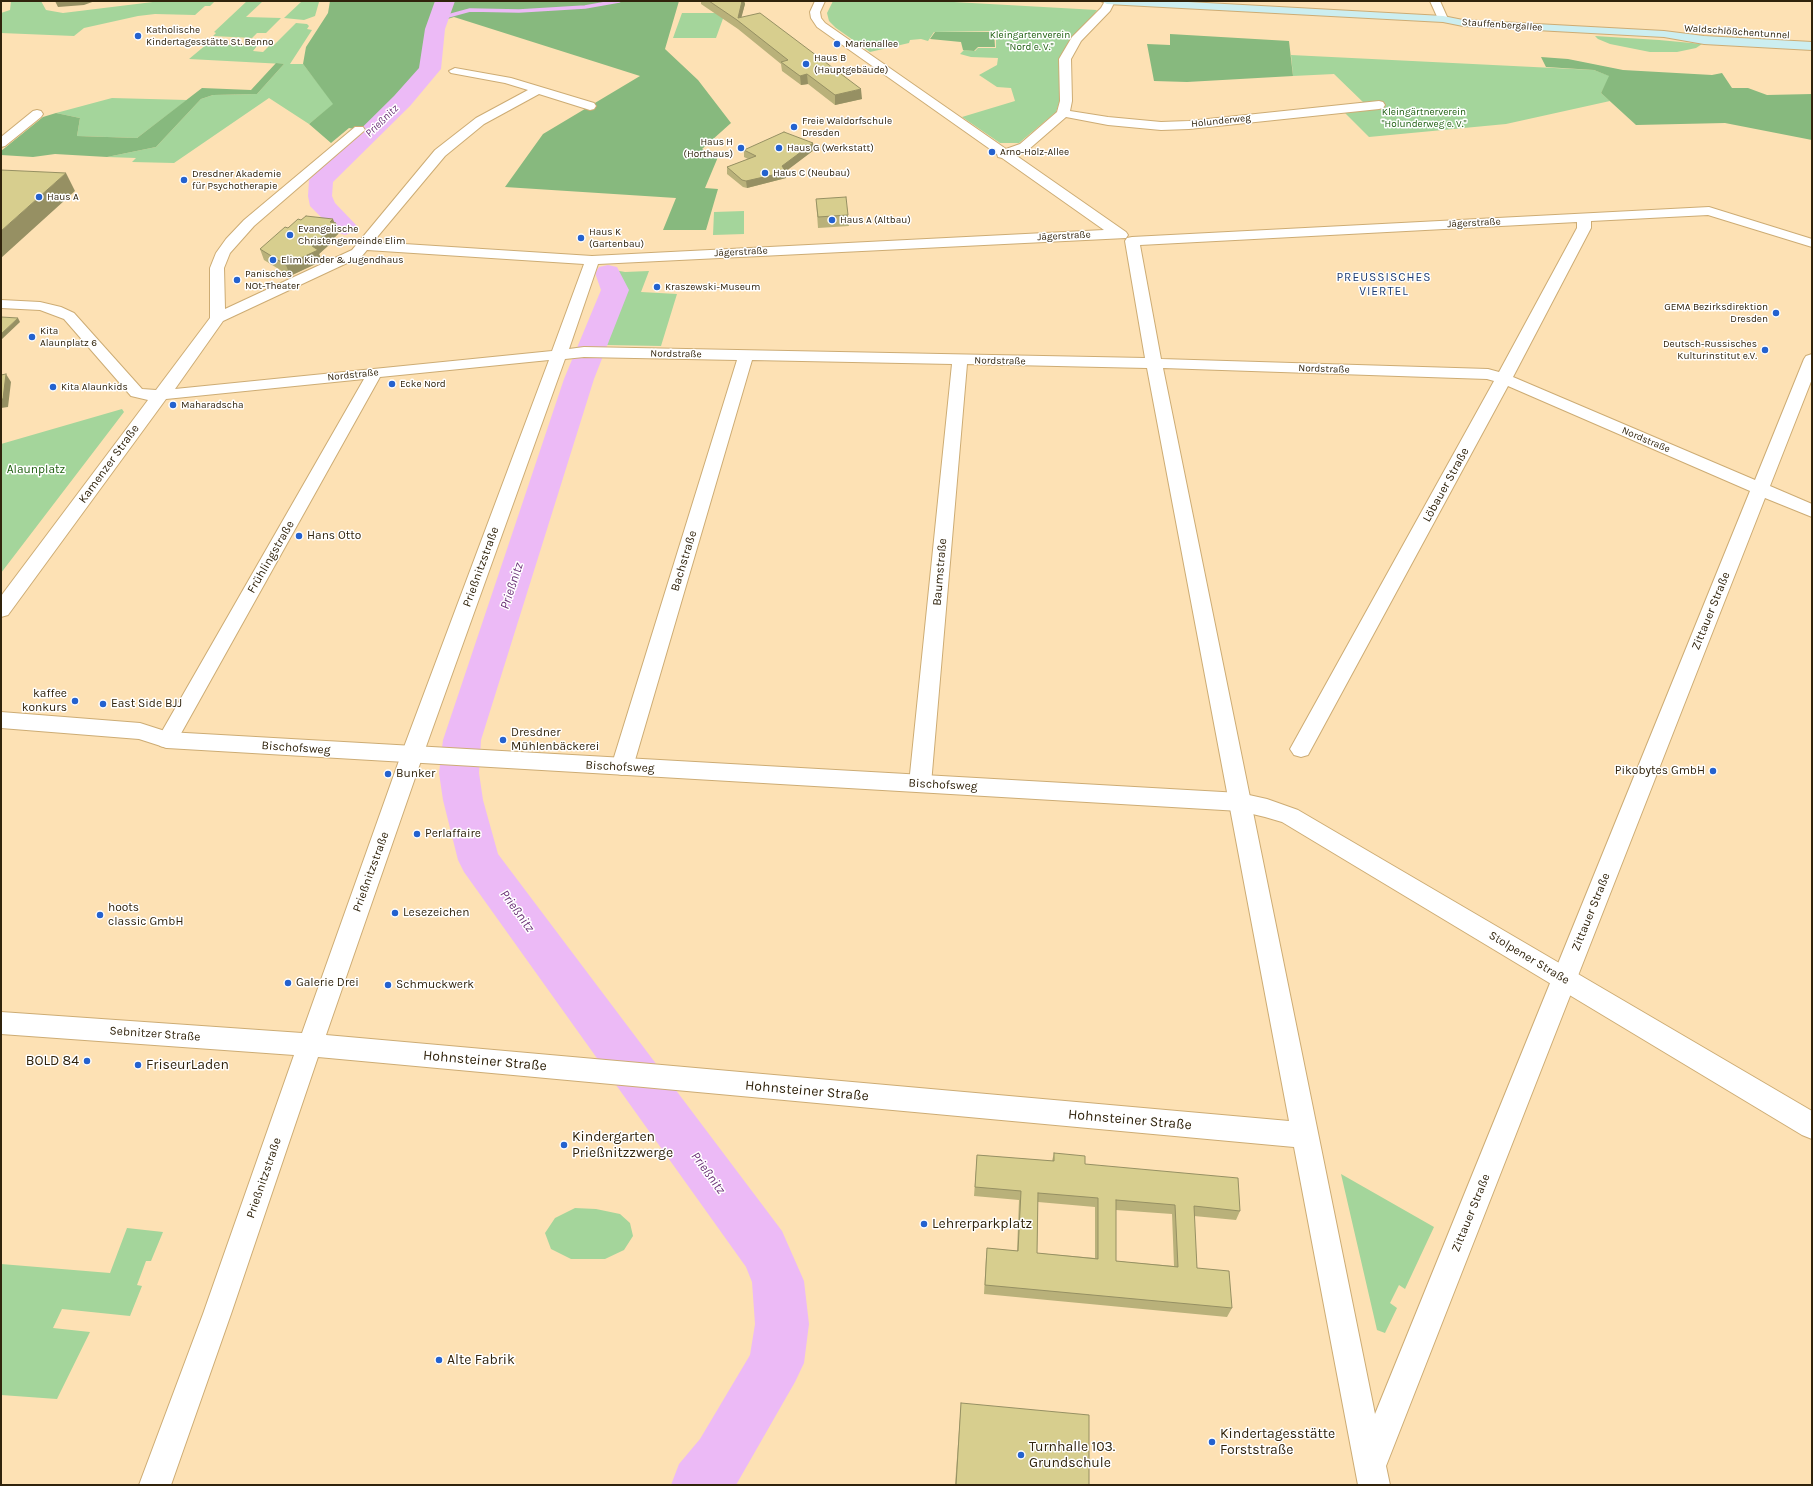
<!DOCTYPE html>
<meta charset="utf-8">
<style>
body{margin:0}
#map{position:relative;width:1813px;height:1486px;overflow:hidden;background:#fde1b4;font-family:Karla,sans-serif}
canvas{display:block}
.frame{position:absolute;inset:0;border:2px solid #30230c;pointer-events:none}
</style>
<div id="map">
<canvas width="1813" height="1486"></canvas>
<div class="frame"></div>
</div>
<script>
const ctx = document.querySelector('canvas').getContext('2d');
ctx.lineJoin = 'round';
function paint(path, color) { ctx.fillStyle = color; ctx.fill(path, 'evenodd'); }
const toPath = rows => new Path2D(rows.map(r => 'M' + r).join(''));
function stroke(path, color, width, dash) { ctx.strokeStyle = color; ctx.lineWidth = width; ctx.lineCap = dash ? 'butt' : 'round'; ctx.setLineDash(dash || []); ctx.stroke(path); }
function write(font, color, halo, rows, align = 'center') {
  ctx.font = font + ' Karla,sans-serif'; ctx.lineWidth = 3; ctx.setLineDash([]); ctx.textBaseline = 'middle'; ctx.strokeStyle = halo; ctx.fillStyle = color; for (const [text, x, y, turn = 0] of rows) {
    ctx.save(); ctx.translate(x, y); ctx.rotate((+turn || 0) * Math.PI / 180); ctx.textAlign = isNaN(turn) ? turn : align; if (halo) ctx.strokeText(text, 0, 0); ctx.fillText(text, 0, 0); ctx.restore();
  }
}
const green = toPath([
 [11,1,41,1,46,10,63,13,161,1,215,1,210,6,205,6,195,15,155,14,138,16,84,28,74,36,1,33,1,13,10,10],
 [247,1,263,1,246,17,281,18,266,33,257,33,252,38,213,36,216,33,214,32],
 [287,1,319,1,319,2,315,16,304,20,284,18,301,2],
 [833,1,936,1,1097,10,1060,59,1060,100,1056,112,1019,143,1000,143,962,117,1015,101,1011,88,997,87,979,75,997,65,998,58,971,57,960,54,964,50,975,51,978,48,996,48,996,31,934,32,928,41,921,39,910,40,909,43,870,52,836,28,829,21,827,13],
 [682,13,725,13,716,38,673,38],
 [296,23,307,24,309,26,307,29,312,30,290,64,303,64,334,104,309,124,269,98,174,163,132,162,136,158,107,157,156,147,201,99,213,95,257,94,284,64,189,59,207,44,257,46,253,51,263,52,269,46,273,46],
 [1595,36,1659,40,1702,44,1696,48,1677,52,1650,52,1610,44,1598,39],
 [1291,55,1594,70,1610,76,1601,93,1610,101,1506,124,1369,137,1344,112,1365,104,1334,74,1293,76],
 [112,98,187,100,137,138,77,136,80,118,56,113],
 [744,211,744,234,713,235,714,212],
 [614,270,625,272,649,271,641,292,677,294,661,346,604,345,623,289,611,272],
 [122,409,124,412,1,573,1,444],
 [1341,1174,1434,1227,1405,1289,1399,1285,1390,1303,1397,1308,1385,1333,1377,1330],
 [575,1208,596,1209,620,1214,630,1223,633,1236,624,1250,605,1259,571,1259,551,1249,545,1233,555,1218],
 [127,1228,163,1232,151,1261,146,1261,137,1285,142,1286,130,1316,62,1309,53,1328,90,1332,57,1399,1,1395,1,1264,110,1273]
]);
const forest = toPath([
 [330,1,679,1,665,49,698,80,731,123,702,149,718,157,705,188,718,189,706,230,663,230,676,198,505,187,543,134,640,76,454,17,441,21,435,72,375,133,349,128,331,143,309,124,333,104,303,64,306,47,328,13],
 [935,32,994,32,995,47,978,47,974,51,963,50,961,42,930,39],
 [1170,34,1289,41,1293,76,1187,82,1154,81,1147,44,1170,45],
 [1541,57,1568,59,1623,70,1712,75,1722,73,1732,88,1748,88,1767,95,1812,94,1812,140,1725,123,1636,125,1601,93,1609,76,1594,70,1546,67],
 [276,63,284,64,257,94,213,95,201,99,156,147,107,157,55,154,33,157,1,155,1,151,43,117,56,113,80,118,77,136,137,138,202,88,251,90]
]);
const stream = toPath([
 [437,19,470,10,519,11,585,7,619,1]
]);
const river = toPath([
 [435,1,455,1,445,29,441,69,410,106,333,182,332,196,335,203,358,227,354,232,345,235,336,232,310,206,308,196,309,180,394,96,419,68,425,29,435,1],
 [608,265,617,267,629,290,594,379,481,740,479,773,483,800,498,854,782,1231,804,1281,809,1324,804,1363,795,1382,736,1485,671,1485,679,1464,700,1439,750,1355,755,1324,752,1282,746,1267,464,872,458,860,443,800,439,773,443,740,564,379,601,290,595,273,599,267,608,265]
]);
const minor = toPath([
 [815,1,825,1,820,12,821,18,825,23,1006,149,1020,144,1057,112,1060,101,1059,59,1072,37,1101,8,1105,1,1115,1,1110,11,1081,41,1071,59,1072,101,1070,111,1108,117,1161,122,1189,121,1379,101,1383,102,1385,105,1383,108,1379,109,1189,129,1161,130,1108,125,1066,117,1028,150,1014,154,1126,232,1128,235,1126,238,598,264,569,349,584,347,1145,358,1125,241,1127,238,1132,237,1709,207,1812,239,1812,247,1708,215,1591,221,1591,228,1513,377,1755,480,1804,359,1806,356,1812,354,1812,379,1770,486,1812,504,1812,517,1765,498,1386,1466,1390,1485,1358,1485,1294,1147,318,1057,231,1314,171,1485,139,1485,203,1314,294,1055,1,1034,1,1012,302,1033,401,755,549,360,380,377,174,746,167,748,160,746,157,740,364,379,166,399,8,615,1,617,1,596,148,400,131,396,64,319,40,310,1,308,1,300,40,302,61,307,74,313,142,389,156,390,210,318,210,268,216,253,226,239,244,220,355,127,363,127,365,130,254,226,230,253,224,268,225,309,352,250,435,150,476,118,528,90,505,83,451,73,449,71,455,68,511,78,594,103,596,106,594,109,590,110,539,94,484,124,445,156,373,242,592,256,1104,230,1002,158,998,157,997,154,817,27,811,18,810,12,815,1],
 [1577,222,1577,228,1499,372,1488,369,1161,359,1140,245,1577,222],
 [367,250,584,264,552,351,175,389,223,321,362,256,367,250],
 [584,357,737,360,611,767,614,773,622,775,630,773,633,767,752,360,952,364,909,784,912,790,920,792,928,790,931,784,967,364,1147,368,1289,1121,326,1035,423,755,565,359,584,357],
 [1163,368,1487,379,1494,381,1290,749,1294,755,1301,757,1308,755,1508,386,1750,491,1375,1414,1163,368],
 [1430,1,1440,1,1448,19,1447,21,1439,21,1430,1],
 [37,110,41,111,43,114,41,117,5,146,1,147,1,137,33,111,37,110]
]);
const tertiary = toPath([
 [1,712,140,723,168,732,1240,793,1267,799,1298,810,1812,1111,1812,1139,1802,1135,1282,822,1265,817,1240,811,167,748,139,739,1,728,1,712]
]);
const secondary = toPath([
 [1101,1,1170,1,1443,16,1463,20,1664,31,1704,36,1812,42,1812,50,1704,44,1664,37,1463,26,1443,22,1107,4,1101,1]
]);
const wall = toPath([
 [701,1,744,1,745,4,741,17,862,99,835,105,808,84,801,85,782,71,781,64,738,29,701,4],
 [813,143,814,150,785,171,786,178,747,188,743,187,727,174,727,167,748,159,744,157,744,150],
 [816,199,848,215,849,226,818,228],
 [334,222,336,223,339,233,329,243,329,245,319,254,322,261,290,276,264,260,260,249,288,228],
 [1054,1153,1085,1164,1240,1211,1236,1220,1194,1216,1197,1268,1232,1308,1227,1317,984,1294,986,1257,987,1248,1017,1251,1019,1200,974,1196,977,1155,1052,1161],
 [1038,1202,1095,1207,1095,1258,1037,1253],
 [1116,1210,1172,1214,1174,1266,1116,1261],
 [961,1403,1089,1485,955,1485]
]);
const shadedWall = toPath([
 [55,1,95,1,84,5,58,7],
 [742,1,744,1,745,4,740,23,738,18],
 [807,74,808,84,801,85,800,76],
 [861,89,862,99,835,105,835,95],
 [813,143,814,150,785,172,786,172,786,178,747,188,746,181,782,166],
 [66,173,75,191,1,258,1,231],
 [333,219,335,224,336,223,339,233,329,243,329,245,319,254,322,261,290,276,286,265,312,246,324,234,330,222],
 [18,318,20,322,1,340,1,334],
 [6,374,11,382,8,407,1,408,1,399]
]);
const building = toPath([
 [709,1,742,1,738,18,760,13,861,89,835,95,807,74,800,76,781,62,788,60,737,20,709,1],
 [784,132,813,143,782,166,786,172,746,181,742,180,727,167,756,156,744,150,784,132],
 [1,170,66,173,1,231,1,170],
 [846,197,848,215,818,217,816,199,846,197],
 [306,216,333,219,330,222,336,223,324,234,325,234,312,246,318,250,286,265,260,249,285,227,288,228,298,219,301,220,306,216],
 [1,317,18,318,1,334,1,317],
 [6,374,3,399,1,399,1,375,6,374],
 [1054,1153,1085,1156,1085,1164,1238,1178,1240,1211,1194,1206,1197,1268,1229,1271,1232,1308,985,1285,987,1248,1018,1251,1021,1191,975,1187,977,1155,1054,1161,1054,1153],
 [1038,1193,1098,1198,1098,1259,1037,1253,1038,1193],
 [1116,1200,1175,1205,1178,1267,1116,1261,1116,1200],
 [961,1403,1089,1415,1089,1485,956,1485,961,1403]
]);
const markers = [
 [138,36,4,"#2462cf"],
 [837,44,4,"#2462cf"],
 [806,64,4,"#2462cf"],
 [794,127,4,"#2462cf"],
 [741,148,4,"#2462cf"],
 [779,148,4,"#2462cf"],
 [992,152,4,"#2462cf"],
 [765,173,4,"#2462cf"],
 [184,180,4,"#2462cf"],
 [39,197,4,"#2462cf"],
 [832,220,4,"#2462cf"],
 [290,235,4,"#2462cf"],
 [581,238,4,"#2462cf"],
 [273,260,4,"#2462cf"],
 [237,280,4,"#2462cf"],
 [657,287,4,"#2462cf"],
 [1776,313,4,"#2462cf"],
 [32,337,4,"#2462cf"],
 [1765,350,4,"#2462cf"],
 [392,384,4,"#2462cf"],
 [53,387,4,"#2462cf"],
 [173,405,4,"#2462cf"],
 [299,536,4,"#2462cf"],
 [75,701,4,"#2462cf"],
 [103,704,4,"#2462cf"],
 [503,740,4,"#2462cf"],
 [1713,771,4,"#2462cf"],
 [388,774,4,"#2462cf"],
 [417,834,4,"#2462cf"],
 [395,913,4,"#2462cf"],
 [100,915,4,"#2462cf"],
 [288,983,4,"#2462cf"],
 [388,985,4,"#2462cf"],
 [87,1061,4,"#2462cf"],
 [138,1065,4,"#2462cf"],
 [564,1145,4,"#2462cf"],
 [924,1224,4,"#2462cf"],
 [439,1360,4,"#2462cf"],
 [1212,1442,4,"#2462cf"],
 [1021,1455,4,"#2462cf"]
];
const farStreetnames = [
 ["Stauffenbergallee",1502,25,4],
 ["Waldschlößchentunnel",1737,32,4],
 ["Holunderweg",1221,121,-6],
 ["Jägerstraße",1474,223,-3],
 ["Jägerstraße",1064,236,-3],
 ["Jägerstraße",741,252,-3],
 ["Nordstraße",676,354,1],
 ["Nordstraße",1000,361,1],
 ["Nordstraße",1324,369,2],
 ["Nordstraße",353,375,-6],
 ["Nordstraße",1646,440,23]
];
const farPoinames = [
 ["Katholische",146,30],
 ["Kindertagesstätte St. Benno",146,42],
 ["Marienallee",845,44],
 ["Haus B",814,58],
 ["(Hauptgebäude)",814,70],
 ["Freie Waldorfschule",802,121],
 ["Dresden",802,133],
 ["Haus H",733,142,"right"],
 ["(Horthaus)",733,154,"right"],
 ["Haus G (Werkstatt)",787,148],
 ["Arno-Holz-Allee",1000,152],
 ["Haus C (Neubau)",773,173],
 ["Dresdner Akademie",192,174],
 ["für Psychotherapie",192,186],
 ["Haus A",47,197],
 ["Haus A (Altbau)",840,220],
 ["Evangelische",298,229],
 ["Christengemeinde Elim",298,241],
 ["Haus K",589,232],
 ["(Gartenbau)",589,244],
 ["Elim Kinder & Jugendhaus",281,260],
 ["Panisches",245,274],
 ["NOt-Theater",245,286],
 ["Kraszewski-Museum",665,287],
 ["GEMA Bezirksdirektion",1768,307,"right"],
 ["Dresden",1768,319,"right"],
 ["Kita",40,331],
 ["Alaunplatz 6",40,343],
 ["Deutsch-Russisches",1757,344,"right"],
 ["Kulturinstitut e.V.",1757,356,"right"],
 ["Ecke Nord",400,384],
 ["Kita Alaunkids",61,387],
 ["Maharadscha",181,405]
];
const farParknames = [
 ["Kleingartenverein",1030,35],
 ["\"Nord e. V.\"",1030,47],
 ["Kleingärtnerverein",1424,112],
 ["\"Holunderweg e. V.\"",1424,124]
];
const farWaternames = [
 ["Prießnitz",382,121,-44]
];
const farQuarternames = [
 ["PREUSSISCHES",1384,278],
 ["VIERTEL",1384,292]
];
const streetNames = [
 ["Kamenzer Straße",109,464,-54],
 ["Löbauer Straße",1446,485,-61],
 ["Frühlingstraße",271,557,-60],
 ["Bachstraße",684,561,-73],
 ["Prießnitzstraße",481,567,-70],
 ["Baumstraße",940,572,-85],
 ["Zittauer Straße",1711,611,-68],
 ["Bischofsweg",296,748,4],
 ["Bischofsweg",620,767,3],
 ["Bischofsweg",943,785,3],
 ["Prießnitzstraße",371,872,-70],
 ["Zittauer Straße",1591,912,-68],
 ["Stolpener Straße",1529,958,31],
 ["Sebnitzer Straße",155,1034,4],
 ["Prießnitzstraße",264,1178,-71],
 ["Zittauer Straße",1471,1213,-68]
];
const parkNames = [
 ["Alaunplatz",36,470]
];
const poiNames = [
 ["Hans Otto",307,536],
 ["kaffee",67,694,"right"],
 ["konkurs",67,708,"right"],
 ["East Side BJJ",111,704],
 ["Dresdner",511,733],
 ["Mühlenbäckerei",511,747],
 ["Pikobytes GmbH",1705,771,"right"],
 ["Bunker",396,774],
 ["Perlaffaire",425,834],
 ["hoots",108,908],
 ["classic GmbH",108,922],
 ["Lesezeichen",403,913],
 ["Galerie Drei",296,983],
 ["Schmuckwerk",396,985]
];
const waterNames = [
 ["Prießnitz",512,586,-72],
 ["Prießnitz",517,911,54],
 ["Prießnitz",708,1173,54]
];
const nearPoinames = [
 ["BOLD 84",79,1061,"right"],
 ["FriseurLaden",146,1065],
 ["Kindergarten",572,1137],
 ["Prießnitzzwerge",572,1153],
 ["Lehrerparkplatz",932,1224],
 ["Alte Fabrik",447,1360],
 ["Kindertagesstätte",1220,1434],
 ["Forststraße",1220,1450],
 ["Turnhalle 103.",1029,1447],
 ["Grundschule",1029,1463]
];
const nearStreetnames = [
 ["Hohnsteiner Straße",485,1061,5],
 ["Hohnsteiner Straße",807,1091,5],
 ["Hohnsteiner Straße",1130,1120,5]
];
paint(green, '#a4d59b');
paint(forest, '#87b97e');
stroke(stream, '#ecbaf6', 3.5);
paint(river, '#ecbaf6');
stroke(minor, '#cdac74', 2);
stroke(tertiary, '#cdac74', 2);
stroke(secondary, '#cdac74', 2);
paint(minor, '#fff');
paint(tertiary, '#fff');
paint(secondary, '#cceef0');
paint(wall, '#b9b17a');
paint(shadedWall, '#969063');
paint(building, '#d7ce8e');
stroke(building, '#969063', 1);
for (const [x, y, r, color] of markers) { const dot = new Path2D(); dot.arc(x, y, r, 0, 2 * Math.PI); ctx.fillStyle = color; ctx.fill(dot); stroke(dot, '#fff', 1.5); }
write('10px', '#30230c', '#fff', farStreetnames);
write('10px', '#30230c', '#fff', farPoinames, 'left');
write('10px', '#1c5d0d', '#fff', farParknames);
write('italic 11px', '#692f75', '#fff', farWaternames);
ctx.letterSpacing = '1px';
write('12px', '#1d3c72', '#fff', farQuarternames);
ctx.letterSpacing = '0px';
write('12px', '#30230c', '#fff', streetNames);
write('12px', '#1c5d0d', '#fff', parkNames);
write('12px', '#30230c', '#fff', poiNames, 'left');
write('italic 13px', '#692f75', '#fff', waterNames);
write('14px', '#30230c', '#fff', nearPoinames, 'left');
write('14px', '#30230c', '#fff', nearStreetnames);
</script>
